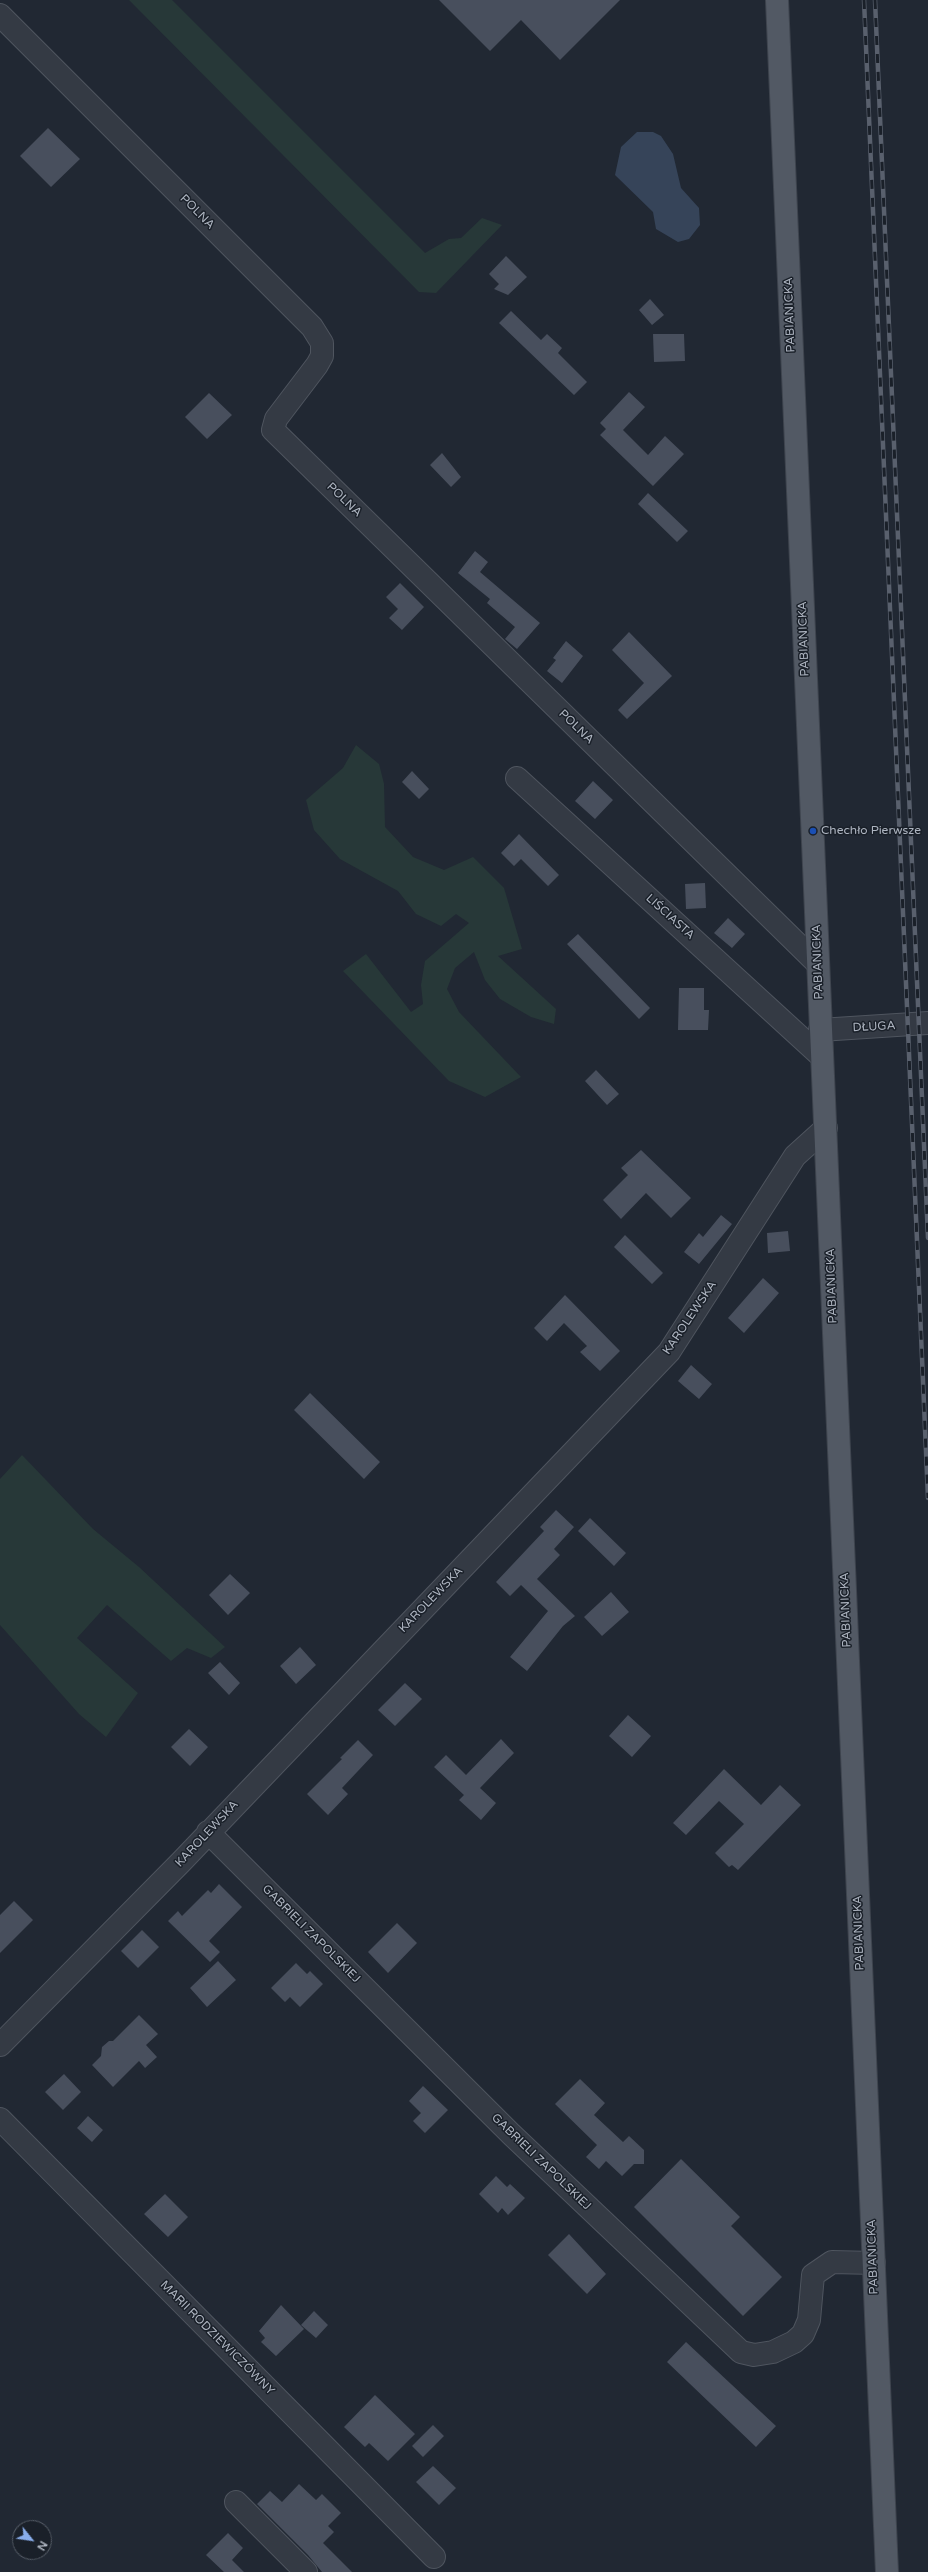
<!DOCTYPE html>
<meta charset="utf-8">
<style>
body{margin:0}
#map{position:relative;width:928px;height:2572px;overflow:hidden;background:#212833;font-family:"Varela Round",sans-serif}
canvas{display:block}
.north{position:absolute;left:12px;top:2520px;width:40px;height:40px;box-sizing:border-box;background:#1a2029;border:1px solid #555c66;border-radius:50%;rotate:120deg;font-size:11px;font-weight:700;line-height:16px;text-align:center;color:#aeb5c1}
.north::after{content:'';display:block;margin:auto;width:14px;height:18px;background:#89adeb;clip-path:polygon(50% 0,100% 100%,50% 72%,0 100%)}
</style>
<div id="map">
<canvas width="928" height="2572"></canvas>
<div class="north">N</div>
</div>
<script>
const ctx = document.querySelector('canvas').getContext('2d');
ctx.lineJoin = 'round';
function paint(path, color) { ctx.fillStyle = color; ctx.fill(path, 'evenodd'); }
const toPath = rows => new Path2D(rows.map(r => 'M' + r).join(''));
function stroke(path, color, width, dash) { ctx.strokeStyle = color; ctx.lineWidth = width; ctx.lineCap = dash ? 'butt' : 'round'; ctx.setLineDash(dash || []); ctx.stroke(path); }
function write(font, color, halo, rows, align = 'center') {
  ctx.font = font + ' "Varela Round",sans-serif'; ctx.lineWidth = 3; ctx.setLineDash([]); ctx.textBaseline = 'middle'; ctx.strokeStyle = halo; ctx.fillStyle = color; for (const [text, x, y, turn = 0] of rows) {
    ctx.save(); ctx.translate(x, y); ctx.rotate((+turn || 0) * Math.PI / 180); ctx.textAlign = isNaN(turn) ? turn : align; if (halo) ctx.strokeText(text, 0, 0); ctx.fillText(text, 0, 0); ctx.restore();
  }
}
const green = toPath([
 [129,0,172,0,425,253,449,239,461,238,482,218,502,225,436,293,419,292],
 [356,745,379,764,384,784,385,827,413,857,444,870,473,857,504,888,522,949,498,956,556,1009,554,1024,531,1017,500,999,485,980,474,952,455,968,447,989,459,1012,521,1077,485,1097,449,1081,343,971,366,954,411,1012,423,1004,421,985,425,961,469,923,456,914,441,926,416,914,398,891,340,859,314,830,306,800,343,768],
 [22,1455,93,1529,139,1567,225,1647,211,1658,187,1648,171,1661,107,1605,77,1638,138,1693,106,1737,79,1714,0,1625,0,1479]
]);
const water = toPath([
 [637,132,653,132,661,136,673,154,681,188,699,208,700,225,689,239,678,242,656,229,653,212,615,175,621,147]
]);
const building = toPath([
 [439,0,620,0,560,60,521,20,490,51],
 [48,128,80,159,51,187,20,156],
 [506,256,527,277,508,295,494,289,499,284,489,274],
 [650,299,664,315,652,325,639,310],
 [511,311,541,340,547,334,562,348,558,353,587,382,574,395,499,323],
 [653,334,684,334,685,361,654,362],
 [629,392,645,407,623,430,648,455,665,436,684,454,653,486,600,435,606,429,600,423],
 [209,393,232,415,207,439,185,417],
 [442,453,461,477,451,487,430,465],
 [648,493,688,531,677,542,638,504],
 [475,551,488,562,480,572,540,623,517,649,505,639,515,627,487,603,490,599,458,573],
 [400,583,424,607,402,630,389,618,398,609,386,597],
 [629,632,672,676,627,719,618,710,644,683,612,650],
 [566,641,583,656,562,683,547,671,556,660,553,658],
 [412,771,429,789,419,799,402,782],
 [593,781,613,800,595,819,575,801],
 [519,834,559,875,548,886,521,859,514,866,501,853],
 [705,883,706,908,686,909,685,884],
 [728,918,745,934,732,948,714,933],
 [578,934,650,1008,639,1019,567,944],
 [679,988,704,988,704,1010,709,1010,708,1030,678,1030],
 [596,1070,619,1094,607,1105,585,1081],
 [641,1150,691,1198,671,1218,646,1193,621,1219,603,1200,628,1175,621,1168],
 [721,1215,732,1224,699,1264,684,1252,699,1233,703,1237],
 [788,1231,790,1251,768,1253,767,1233],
 [625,1235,663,1273,652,1284,614,1247],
 [763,1278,779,1293,744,1333,728,1318],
 [565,1295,620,1351,600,1371,580,1352,587,1346,564,1323,547,1341,534,1328],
 [691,1365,712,1384,699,1399,678,1381],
 [310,1393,380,1462,364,1479,294,1410],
 [556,1510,574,1527,554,1549,560,1555,537,1579,575,1616,563,1626,527,1671,510,1657,548,1611,521,1585,510,1596,496,1582,544,1531,540,1527],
 [590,1518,626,1553,614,1566,578,1531],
 [230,1574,250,1593,228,1615,209,1595],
 [611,1592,629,1612,602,1636,584,1617],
 [300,1647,316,1665,296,1684,280,1666],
 [220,1662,240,1683,229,1695,208,1673],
 [405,1683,422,1699,395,1726,378,1710],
 [628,1715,651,1736,632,1757,609,1736],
 [189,1729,208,1747,190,1766,171,1747],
 [501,1739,514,1753,480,1788,496,1803,481,1820,459,1800,464,1795,434,1767,446,1755,466,1775],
 [358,1740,373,1755,342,1788,348,1794,328,1815,307,1794,342,1759,340,1758],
 [724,1769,761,1805,780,1785,801,1805,738,1870,732,1865,729,1867,715,1853,744,1824,719,1801,686,1835,673,1823],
 [219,1884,242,1907,209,1941,220,1952,210,1962,168,1921,178,1911,182,1916,208,1890,211,1893],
 [14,1901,33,1920,0,1953,0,1915],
 [397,1923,417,1943,388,1973,368,1952],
 [142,1930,159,1947,138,1968,121,1951],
 [218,1961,236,1980,207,2007,190,1988],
 [296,1963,307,1974,310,1971,323,1984,300,2007,290,1997,285,2002,271,1988],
 [139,2015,158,2034,146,2045,157,2057,145,2068,139,2061,113,2087,92,2065,101,2056,102,2047,109,2041,113,2041],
 [64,2074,81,2092,63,2110,45,2092],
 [580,2079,605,2103,594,2115,623,2142,629,2136,644,2150,644,2164,634,2164,622,2176,606,2161,599,2169,586,2157,597,2145,555,2104],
 [423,2086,448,2110,425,2133,413,2121,421,2113,409,2101],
 [88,2116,103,2130,92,2142,77,2128],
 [681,2159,740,2217,731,2226,782,2277,743,2316,634,2207],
 [496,2176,507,2187,510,2184,525,2198,508,2215,502,2208,498,2213,479,2194],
 [165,2194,188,2217,168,2237,144,2214],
 [569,2234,606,2274,587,2294,548,2255],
 [281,2305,304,2329,276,2356,261,2342,265,2338,259,2331],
 [314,2311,328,2325,316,2338,301,2325],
 [686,2342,776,2426,756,2447,667,2362],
 [375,2395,415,2434,388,2461,369,2443,365,2447,344,2427],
 [433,2425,444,2436,423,2457,412,2446],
 [433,2466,456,2488,439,2505,416,2482],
 [299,2484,316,2500,322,2494,341,2513,328,2526,334,2532,323,2543,352,2572,322,2572,308,2555,257,2504,270,2491,282,2502],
 [228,2533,243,2548,232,2560,244,2572,224,2572,206,2555]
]);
const minor = toPath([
 [0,15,312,327,322,343,322,356,317,365,276,419,273,430,817,963],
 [517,778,822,1057],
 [820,1030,928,1023],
 [208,1832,511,2134,741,2352,754,2355,773,2352,794,2342,803,2334,809,2320,813,2275,832,2262,874,2263],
 [0,2045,181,1862,669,1352,795,1156,826,1128],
 [0,2119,434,2557],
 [236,2502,306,2572]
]);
const major = toPath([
 [777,0,887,2572]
]);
const rail = toPath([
 [864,0,928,1498],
 [875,0,928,1238]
]);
const markers = [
 [813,831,4,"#1a4fb4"]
];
const streetNames = [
 ["POLNA",197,212,45],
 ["PABIANICKA",790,315,-92],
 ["POLNA",344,500,44],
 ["PABIANICKA",804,639,-92],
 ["POLNA",576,727,44],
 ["LIŚCIASTA",670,917,42],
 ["PABIANICKA",818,962,-92],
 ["DŁUGA",874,1027,-3],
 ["PABIANICKA",832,1286,-92],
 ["KAROLEWSKA",690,1318,-56],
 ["KAROLEWSKA",431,1600,-46],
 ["PABIANICKA",846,1610,-92],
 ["KAROLEWSKA",207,1834,-47],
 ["PABIANICKA",859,1933,-92],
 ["GABRIELI ZAPOLSKIEJ",311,1934,45],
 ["GABRIELI ZAPOLSKIEJ",541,2162,44],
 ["PABIANICKA",873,2257,-92],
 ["MARII RODZIEWICZÓWNY",217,2338,45]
];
const poiNames = [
 ["Chechło Pierwsze",821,831]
];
paint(green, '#273838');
paint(water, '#364459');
paint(building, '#484f5d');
stroke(minor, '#4f555f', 24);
stroke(major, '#3e444e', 24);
stroke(minor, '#343a44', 22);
stroke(major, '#525964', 22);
stroke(rail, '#59606d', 4.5);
stroke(rail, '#1a2029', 3, [9]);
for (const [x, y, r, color] of markers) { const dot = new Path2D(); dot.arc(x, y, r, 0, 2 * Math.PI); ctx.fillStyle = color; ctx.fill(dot); stroke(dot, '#1a2029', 1.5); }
write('12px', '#aeb5c1', '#1a2029', streetNames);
write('12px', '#aeb5c1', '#1a2029', poiNames, 'left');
</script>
